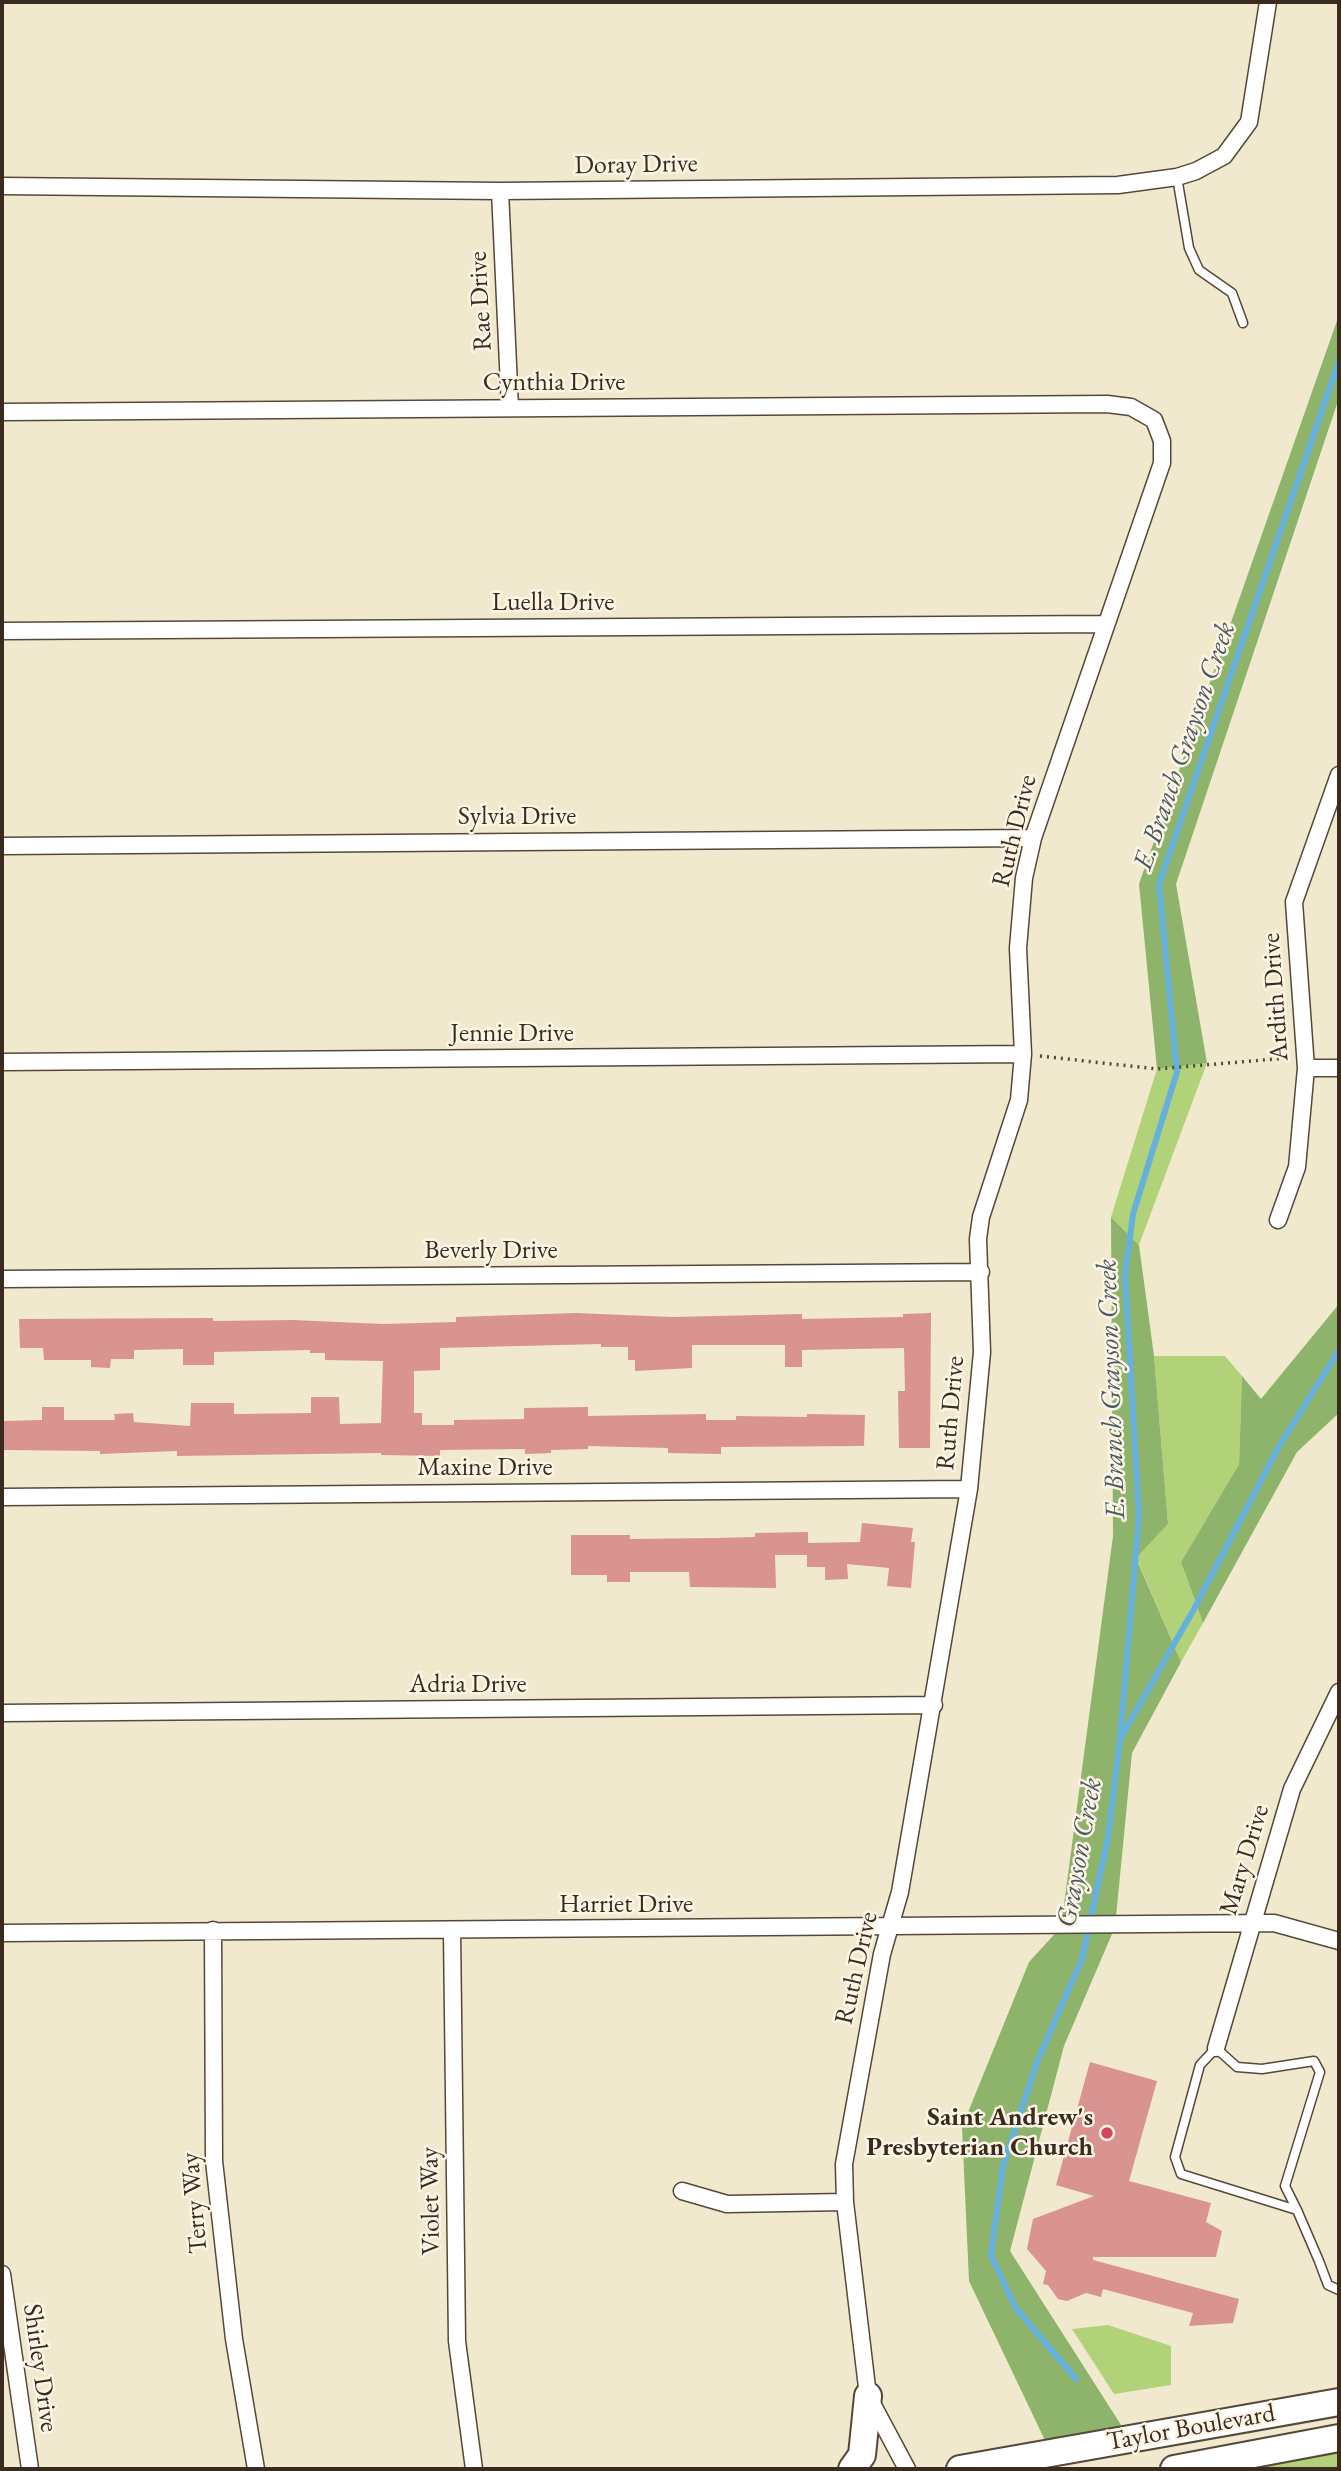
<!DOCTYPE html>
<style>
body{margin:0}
#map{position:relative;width:1341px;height:2471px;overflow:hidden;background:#f1e9cd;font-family:"EB Garamond",serif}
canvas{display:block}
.frame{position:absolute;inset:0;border:4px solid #3b2a1e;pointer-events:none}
</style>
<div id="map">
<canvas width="1341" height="2471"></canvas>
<div class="frame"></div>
</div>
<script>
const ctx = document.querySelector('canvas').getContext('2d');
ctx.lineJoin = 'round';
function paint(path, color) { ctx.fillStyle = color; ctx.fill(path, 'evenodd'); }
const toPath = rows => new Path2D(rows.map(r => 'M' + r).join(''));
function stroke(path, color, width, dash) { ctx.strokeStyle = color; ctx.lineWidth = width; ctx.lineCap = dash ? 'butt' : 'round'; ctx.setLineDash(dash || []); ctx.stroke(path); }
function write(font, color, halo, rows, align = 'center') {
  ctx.font = font + ' "EB Garamond",serif'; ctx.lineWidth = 5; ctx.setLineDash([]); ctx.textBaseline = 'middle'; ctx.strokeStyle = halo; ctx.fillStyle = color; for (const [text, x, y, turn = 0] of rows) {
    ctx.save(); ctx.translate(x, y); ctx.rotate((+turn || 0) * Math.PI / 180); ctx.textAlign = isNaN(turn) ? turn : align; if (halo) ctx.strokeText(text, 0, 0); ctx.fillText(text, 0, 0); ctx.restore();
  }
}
const green = toPath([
 [1207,1063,1139,1245,1111,1217,1157,1069],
 [1154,1356,1225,1356,1242,1376,1239,1464,1181,1562,1203,1623,1181,1662,1136,1557,1168,1524],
 [1108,2325,1171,2346,1171,2385,1114,2394,1072,2329],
 [1339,2438,1339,2469,1172,2469]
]);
const forest = toPath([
 [1339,315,1339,398,1176,884,1207,1063,1157,1069,1139,884],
 [1111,1217,1139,1245,1154,1356,1168,1524,1136,1558,1181,1662,1132,1753,1115,1927,1064,2046,1010,2251,1130,2439,1051,2453,969,2281,962,2127,1029,1962,1061,1927,1113,1536],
 [1339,1304,1339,1413,1297,1452,1203,1623,1181,1562,1239,1464,1242,1376,1261,1399]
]);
const stream = toPath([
 [1120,1739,1139,1516,1125,1275,1133,1214,1177,1072,1159,884,1339,361],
 [1076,2379,1015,2307,991,2255,1003,2166,1037,2062,1082,1959,1108,1837,1120,1739,1194,1609,1278,1448,1339,1350]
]);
const building = toPath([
 [576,1313,672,1317,802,1314,802,1319,903,1317,903,1314,931,1313,930,1448,899,1448,898,1391,905,1391,904,1348,802,1350,802,1367,785,1367,785,1345,692,1345,692,1368,635,1371,635,1360,628,1360,628,1347,601,1347,601,1344,440,1348,440,1370,414,1371,414,1413,422,1413,422,1425,454,1425,454,1420,524,1419,524,1408,588,1407,588,1416,706,1414,706,1420,736,1420,736,1416,807,1417,807,1414,865,1415,864,1446,721,1447,721,1454,668,1453,668,1448,588,1446,588,1449,551,1450,551,1453,525,1454,525,1449,440,1450,440,1456,381,1455,381,1453,177,1456,177,1451,100,1454,100,1451,2,1450,2,1421,42,1420,42,1407,64,1407,64,1420,115,1420,114,1414,133,1413,134,1422,190,1426,191,1403,234,1403,234,1414,311,1413,311,1397,339,1397,340,1424,381,1423,383,1361,325,1360,325,1353,310,1353,310,1350,214,1352,214,1365,183,1365,183,1349,134,1350,134,1359,111,1359,110,1368,91,1367,91,1360,44,1360,43,1348,20,1348,19,1319,213,1318,213,1321,293,1320,383,1324,456,1322,456,1317],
 [862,1523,913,1528,911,1542,915,1542,911,1588,887,1586,889,1568,847,1564,848,1579,825,1580,825,1567,807,1567,807,1555,775,1555,776,1588,690,1587,689,1572,630,1572,630,1582,607,1582,607,1575,571,1575,571,1535,630,1535,630,1539,715,1538,755,1537,755,1533,808,1532,808,1543,860,1542],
 [1090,2062,1157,2081,1129,2181,1211,2203,1206,2222,1222,2231,1216,2257,1093,2257,1093,2260,1239,2299,1233,2323,1189,2326,1193,2313,1103,2289,1101,2297,1086,2293,1067,2301,1058,2299,1048,2285,1043,2284,1046,2271,1027,2249,1033,2219,1094,2196,1056,2185]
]);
const path = toPath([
 [1040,1056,1157,1069,1287,1058]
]);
const lane = toPath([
 [1177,177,1189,248,1199,270,1232,293,1243,323],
 [1297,2210,1181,2174,1175,2157,1200,2065,1216,2048,1237,2067,1262,2069,1314,2061,1320,2072,1285,2186,1297,2210,1319,2261,1328,2285,1339,2290]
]);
const street = toPath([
 [2,186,500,191,1118,185,1177,177,1196,171,1224,156,1249,122,1268,2],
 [500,191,510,408],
 [2,412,1107,404,1131,407,1154,420,1162,441,1162,463,1033,838,1024,878,1018,948,1023,1054,1019,1100,981,1217,978,1239,982,1352,969,1489,900,1892,882,1954,844,2164,845,2202,868,2396,907,2469],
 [2,631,1105,624],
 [2,846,1033,838],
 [2,1062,1023,1054],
 [1306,1068,1339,1068],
 [1278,1220,1297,1167,1306,1068,1294,902,1339,775],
 [2,1279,981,1272],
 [2,1497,969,1489],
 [2,1713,934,1705],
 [213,1930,214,2161,234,2339,256,2469],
 [452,1931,457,2341,474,2469],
 [2,1933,1274,1923,1339,1941],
 [1216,2048,1292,1789,1339,1692],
 [682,2191,727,2204,845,2202],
 [2,2274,30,2469]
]);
const primary = toPath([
 [852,2469,862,2455,868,2396],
 [960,2469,1339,2402],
 [1174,2469,1339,2438]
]);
const markers = [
 [1107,2133,7,"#d1495b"]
];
const streetNames = [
 ["Doray Drive",636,165,-1],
 ["Rae Drive",481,301,-93],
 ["Cynthia Drive",554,383],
 ["Luella Drive",553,603],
 ["Sylvia Drive",517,817],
 ["Ruth Drive",1015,831,-76],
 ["Ardith Drive",1276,997,-94],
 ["Jennie Drive",512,1034],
 ["Beverly Drive",491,1251],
 ["Ruth Drive",951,1413,-85],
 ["Maxine Drive",485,1468],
 ["Adria Drive",468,1685],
 ["Mary Drive",1245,1860,-73],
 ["Harriet Drive",626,1905],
 ["Ruth Drive",857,1968,-77],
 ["Violet Way",431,2201,-91],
 ["Terry Way",195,2203,-95],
 ["Shirley Drive",40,2368,82],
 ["Taylor Boulevard",1191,2428,-10]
];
const poiNames = [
 ["Saint Andrew's",1093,2118],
 ["Presbyterian Church",1093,2148]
];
const waterNames = [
 ["E. Branch Grayson Creek",1185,746,-71],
 ["E. Branch Grayson Creek",1112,1389,-92],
 ["Grayson Creek",1080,1853,-80]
];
paint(green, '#b2d27a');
paint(forest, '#8db46a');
stroke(stream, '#66b0de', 6);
paint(building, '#d99391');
stroke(lane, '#564738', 11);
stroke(street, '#564738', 19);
stroke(primary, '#564738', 30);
stroke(path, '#564738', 3.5, [2, 5]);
stroke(lane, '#fff', 8);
stroke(street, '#fff', 16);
stroke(primary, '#fff', 26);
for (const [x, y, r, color] of markers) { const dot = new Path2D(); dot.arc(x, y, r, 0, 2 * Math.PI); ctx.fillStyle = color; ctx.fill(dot); stroke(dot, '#fcf5e5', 2.5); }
write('26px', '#3b2a1e', '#fcf5e5', streetNames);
write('bold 26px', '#3b2a1e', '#fcf5e5', poiNames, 'right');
write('italic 28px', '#4a5961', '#fcf5e5', waterNames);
</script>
